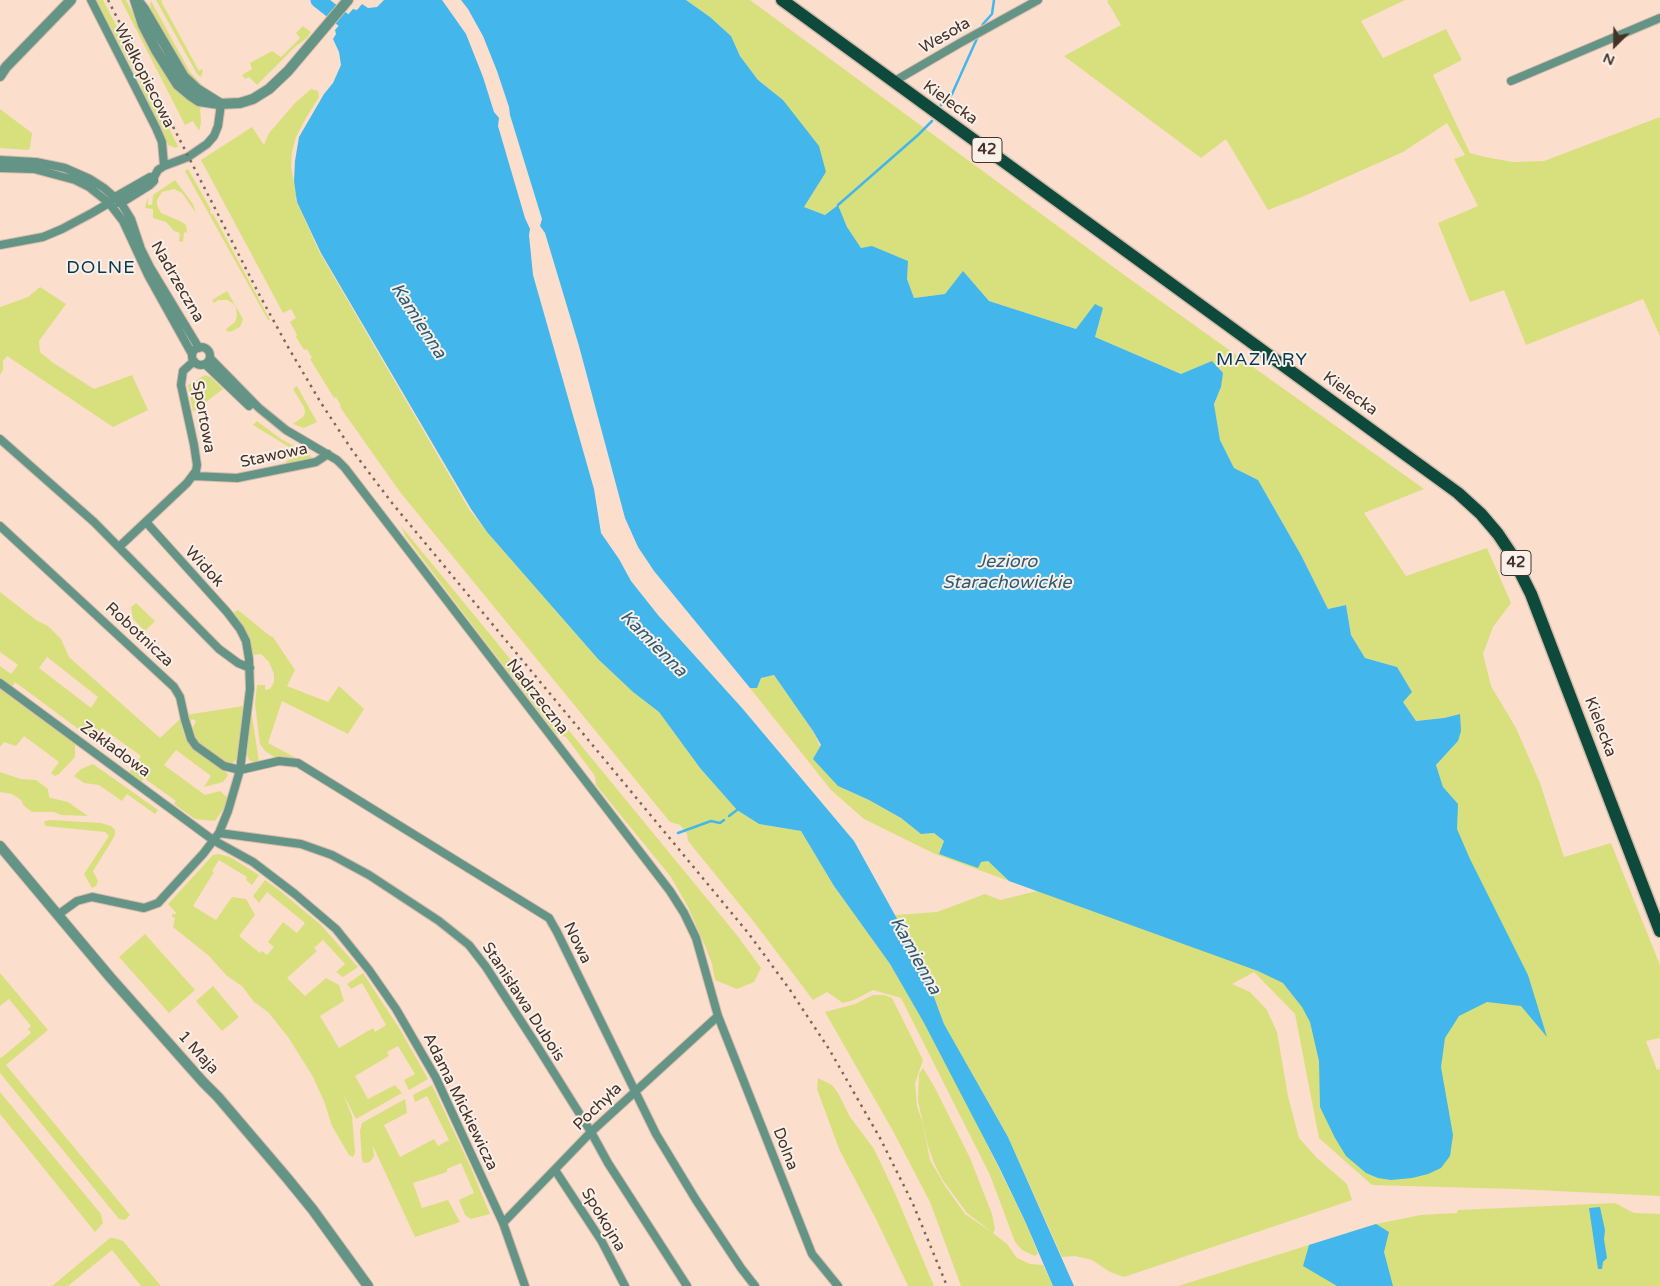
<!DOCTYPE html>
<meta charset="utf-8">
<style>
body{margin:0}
#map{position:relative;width:1660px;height:1286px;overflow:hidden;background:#fcdecd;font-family:"Varela Round",sans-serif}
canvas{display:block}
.north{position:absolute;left:1590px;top:20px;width:50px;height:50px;-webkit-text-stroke:4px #faf0ea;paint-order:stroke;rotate:203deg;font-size:14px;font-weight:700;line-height:20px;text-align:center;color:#453227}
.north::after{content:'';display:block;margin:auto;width:18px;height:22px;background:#453227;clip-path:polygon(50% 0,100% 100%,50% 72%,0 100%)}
</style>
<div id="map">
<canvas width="1660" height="1286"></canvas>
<div class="north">N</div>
</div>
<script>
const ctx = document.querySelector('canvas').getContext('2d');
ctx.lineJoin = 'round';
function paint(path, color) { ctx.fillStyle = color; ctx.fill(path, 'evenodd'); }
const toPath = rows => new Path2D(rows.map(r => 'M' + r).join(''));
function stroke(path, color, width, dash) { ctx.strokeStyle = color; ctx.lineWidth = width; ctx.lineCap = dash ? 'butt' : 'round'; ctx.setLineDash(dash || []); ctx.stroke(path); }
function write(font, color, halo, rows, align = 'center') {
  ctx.font = font + ' "Varela Round",sans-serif'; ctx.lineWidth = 4; ctx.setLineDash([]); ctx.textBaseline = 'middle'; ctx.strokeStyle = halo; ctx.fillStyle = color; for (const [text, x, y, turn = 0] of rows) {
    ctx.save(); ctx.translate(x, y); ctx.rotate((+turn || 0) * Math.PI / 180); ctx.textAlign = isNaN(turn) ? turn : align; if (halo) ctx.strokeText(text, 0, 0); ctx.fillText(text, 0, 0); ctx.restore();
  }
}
const green = toPath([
 [96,0,103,0,178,146,176,148,168,145,159,124,146,99,139,81],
 [121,0,126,0,170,82,200,104,201,123,199,131,193,121,185,125],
 [156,0,163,0,161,1,199,71,202,69,203,71,201,77,197,74],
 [686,0,750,0,1127,277,1424,489,1364,513,1406,576,1487,548,1511,603,1493,627,1483,654,1491,686,1516,728,1540,783,1564,857,1611,843,1660,965,1660,1038,1646,1041,1657,1070,1660,1069,1660,1196,1515,1189,1372,1185,1319,1138,1295,1014,1254,972,1232,984,1250,992,1267,1010,1277,1032,1288,1096,1299,1138,1317,1158,1347,1184,1352,1200,1124,1277,1110,1272,1092,1260,1075,1256,1062,1257,1008,1137,944,1024,921,962,895,915,937,912,985,894,1000,900,1446,792,1443,787,1436,765,1458,741,1460,714,1444,718,1416,721,1403,702,1397,667,1365,658,1351,635,1346,605,1328,609,1301,555,1258,480,1234,468,1220,440,1214,404,1221,387,1181,374,1095,337,1103,308,1096,305,1076,329,989,301,963,272,945,294,914,298,907,279,861,248,847,227,838,205,825,215,804,207,826,172,783,100,758,80,740,56,731,36,710,17],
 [1109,0,1405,0,1361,21,1383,58,1446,29,1462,60,1433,75,1470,153,1485,157,1513,162,1544,161,1660,117,1660,336,1643,299,1526,345,1504,290,1470,302,1438,223,1478,206,1454,159,1465,155,1447,123,1403,152,1304,196,1268,210,1226,139,1201,158,1064,56,1121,25,1107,1],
 [151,1,190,72,203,86,205,90,183,69,151,10,150,4],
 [303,26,311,32,307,38,296,46,257,85,249,77,245,79,242,75,252,69,250,63,272,51,281,57,300,38,296,33],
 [311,89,318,91,319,97,306,118,296,137,292,152,291,167,297,198,295,198,320,253,469,509,487,532,598,659,633,692,659,712,700,768,737,810,759,824,801,831,834,886,890,964,924,1023,965,1100,1025,1221,1038,1253,1035,1256,1022,1250,1015,1242,990,1175,901,998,873,990,854,1000,843,1003,827,992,813,1000,754,922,688,841,687,834,680,825,670,822,400,492,340,407,341,406,336,397,334,398,310,359,312,358,307,349,304,350,296,337,297,335,290,322,296,318,291,309,283,313,201,160,252,127,264,145,269,133,295,103],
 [0,109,32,133,30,148,28,150,0,148],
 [188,169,211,210,210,211,211,214,213,214,270,320,268,320,185,171],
 [175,180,193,204,196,213,182,193,174,189,162,192,157,200,157,205,161,213,180,221,186,225,187,233,184,232,183,242,179,241,180,233,174,231,166,222,153,218,153,209,145,208,148,197,148,205,152,205,153,195],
 [40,287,66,304,39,341,40,352,52,362,94,389,132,375,148,410,113,427,7,356,3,361,3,370,0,375,0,307,28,297],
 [227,291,243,319,240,327,230,332,225,330,235,322,237,316,236,308,234,304,227,300,218,300,214,303,212,300],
 [205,375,211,377,223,389,193,412,188,385],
 [297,386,317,422,304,428,293,424,304,416,305,412,304,407,293,389],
 [257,421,281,439,310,455,312,458,287,466,286,461,302,455,253,425],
 [401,526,736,934,761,968,754,982,737,989,715,980,712,964,706,948,688,907,671,877,596,785,595,776,566,737,556,734,480,635,406,537],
 [0,592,36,620,48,626,61,639,69,657,160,738,180,719,183,732,191,746,221,768,228,774,227,777,223,782,204,787,211,776,176,750,164,765,205,795,220,791,227,797,224,808,215,821,195,819,174,804,176,801,144,778,141,782,129,773,141,756,102,728,94,739,85,734,15,682,12,687,0,678,0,666,11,674,18,665,0,652],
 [47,657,98,697,91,708,39,668],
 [136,603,155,621,145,631,133,619,131,607],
 [238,610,270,636,273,637,295,670,287,686,328,702,339,686,364,709,348,734,282,701,268,743,298,759,289,757,277,759,265,751,260,744,255,704,257,685,265,685,265,690,270,689,274,682,274,674,269,662,261,654,252,655,250,642,246,631,233,613],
 [774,675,813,731,838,786,869,800,901,818,921,834,934,833,944,841,939,854,981,862,988,861,1009,881,935,854,864,819,831,790,750,688,757,688,761,678],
 [0,689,75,744,75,757,59,774,55,776,51,773,59,762,24,736,16,746,4,742,0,747],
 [243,706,237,759,233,763,228,765,197,743,190,733,196,721,192,719,188,726,186,715],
 [251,709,259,762,255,763,249,760,247,755],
 [93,764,158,810,155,814,127,794,122,801,99,785,84,783,74,776,81,769],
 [0,772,21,779,36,780,48,789,49,797,51,798,68,802,88,816,61,815,54,812,32,812,24,806,21,800,12,794,0,792],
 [50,820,101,823,111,826,115,830,115,835,108,847,93,871,98,881,96,886,92,888,84,874,109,836,105,832,46,826,44,824,45,821],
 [218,854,230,857,259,875,252,885,246,880,247,877,219,860,212,871,214,872,193,906,216,920,232,897,246,899,255,915,239,936,260,953,262,951,267,955,274,947,268,942,283,922,297,933,305,923,267,892,259,903,253,896,265,880,279,890,321,925,358,967,343,977,336,972,345,964,323,940,314,948,317,951,287,978,305,996,326,978,339,985,344,1001,320,1016,339,1048,373,1028,375,1032,386,1025,362,983,351,989,347,984,363,973,401,1031,428,1079,409,1090,404,1080,415,1074,398,1046,387,1052,389,1056,355,1076,368,1099,395,1085,402,1093,356,1119,343,1094,352,1116,355,1153,353,1157,349,1155,332,1126,324,1101,312,1075,288,1037,268,1012,254,1002,242,986,227,976,209,956,173,927,175,918,172,917,172,914,177,914,168,904,213,855],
 [145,934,195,990,169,1013,119,957],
 [0,973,48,1030,6,1065,130,1215,125,1220,119,1219,0,1073,0,1057,1,1058,31,1033,28,1029,31,1026,9,999,0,1006],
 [213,986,239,1017,222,1031,196,1001],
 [873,995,884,995,892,998,923,1060,915,1083,917,1106,923,1124,930,1160,945,1186,965,1214,993,1233,967,1213,942,1179,934,1163,928,1146,918,1101,919,1074,923,1068,935,1088,970,1158,992,1214,995,1229,993,1233,1007,1244,1017,1258,1030,1264,1043,1265,1053,1286,961,1286,930,1202,893,1131,825,1012,855,1004],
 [818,1078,832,1085,838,1093,850,1117,874,1149,895,1193,934,1286,908,1286,877,1221,839,1149,817,1089],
 [432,1085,471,1168,490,1214,471,1219,465,1215,459,1200,474,1193,461,1163,447,1169,447,1172,413,1183,422,1208,448,1200,460,1222,415,1237,373,1146,374,1156,370,1162,364,1163,362,1160,360,1131,362,1123,405,1099,407,1113,384,1125,400,1157,434,1139,438,1146,449,1140,427,1096,415,1102,413,1095],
 [0,1092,101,1214,103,1223,95,1232,0,1114],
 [1615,1203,1634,1213,1660,1214,1660,1286,1178,1286,1376,1224,1421,1215,1457,1213,1458,1210],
 [110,1238,114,1238,123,1241,161,1286,141,1286,112,1250,68,1286,52,1286]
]);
const water = toPath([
 [384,0,442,0,466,34,483,77,494,112,499,118,498,126,525,218,530,229,529,235,533,275,594,489,601,533,619,559,631,581,658,615,742,708,854,841,921,962,944,1024,1008,1137,1074,1286,1053,1286,1025,1221,999,1167,924,1023,890,964,834,886,801,831,759,824,737,810,700,768,659,712,633,692,598,659,487,532,471,509,321,253,297,202,294,181,295,161,299,137,324,94,333,83,341,65,339,52,333,39,336,34,335,30,342,22,346,22,345,18,353,9,357,10,362,4,368,8,377,7],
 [461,0,686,0,710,17,731,36,740,56,758,80,783,100,819,146,826,172,804,207,825,215,838,205,847,227,861,248,872,246,908,261,907,279,914,298,945,294,963,271,989,301,1076,329,1095,304,1103,308,1095,337,1181,374,1212,361,1223,373,1221,387,1214,404,1220,440,1234,468,1258,480,1301,555,1328,609,1346,605,1351,635,1365,658,1397,667,1412,692,1403,702,1416,721,1444,718,1460,714,1461,731,1458,741,1436,765,1443,787,1458,804,1457,829,1470,859,1528,975,1547,1037,1521,1006,1487,1002,1459,1016,1445,1038,1441,1067,1453,1135,1450,1156,1441,1168,1428,1174,1412,1178,1391,1180,1378,1178,1366,1173,1346,1156,1335,1138,1320,1107,1319,1061,1310,1022,1302,1007,1283,983,1258,971,1009,881,988,861,981,862,978,868,939,854,944,841,934,833,921,834,901,818,869,800,838,786,813,759,821,745,813,731,774,675,761,678,757,688,750,688,654,571,638,547,625,518,579,346,545,233,540,226,542,219,510,115,509,107,497,71,483,36,468,9],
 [1600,1207,1605,1230,1604,1239,1607,1258,1603,1262,1602,1269,1598,1269,1589,1208],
 [1376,1224,1389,1232,1384,1252,1393,1286,1337,1286,1303,1266,1309,1245]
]);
const stream = toPath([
 [981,29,983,24,992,14,994,0],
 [941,105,952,94,979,34],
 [838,205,918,135,932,121],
 [729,816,737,810],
 [678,833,711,821,720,823,724,820]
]);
const river = toPath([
 [318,0,346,22,353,32,352,40]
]);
const minor = toPath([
 [91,0,156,128,162,142,164,166],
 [1511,81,1660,18],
 [893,82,960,43,1038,0],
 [0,160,36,162,65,168,90,179,104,188,121,203,131,219,141,249,150,267,199,348],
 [0,168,34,169,75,180,89,187,109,203,123,221,148,275,192,354],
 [119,203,121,203,150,185,154,181,154,177,158,170,164,166,188,157,207,144,214,136,218,126,221,104],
 [0,245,43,237,62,229,92,213,109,203,115,197,150,177,154,177],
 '192 356a9 9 0 1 1 18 0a9 9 0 1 1-18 0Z',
 [210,358,259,408,286,430,337,460,345,468,670,891,684,913,696,938,718,1016,812,1254,838,1286],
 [205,364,249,406],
 [0,439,94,522,219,649,238,663,250,668],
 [194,476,237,478,316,462,328,454],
 [0,526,174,687,180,697,185,720,191,739,196,746,224,766,240,770,279,761,298,763,549,918,557,932,656,1134,696,1200,741,1268,755,1286],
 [119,547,187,483,196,471,197,465,194,445,181,385,183,371,194,361],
 [0,683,213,840,253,862,295,894,336,929,369,970,396,1009,436,1078,503,1223,525,1286],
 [219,833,301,844,332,855,369,875,439,921,469,945,486,967,539,1049,591,1132,608,1163,687,1286],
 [59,914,77,901,92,897,144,908,158,903,203,854,219,833,228,811,240,770,250,689,249,659,246,641,240,629,227,612,146,522],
 [555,1170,601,1240,625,1286],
 [503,1223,591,1132,718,1016]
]);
const tertiary = toPath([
 [135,0,143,25,156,50,178,85,190,95,199,101,219,104,240,103,253,99,269,89,288,71,348,0],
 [137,0,144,9,184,77,197,89,221,104],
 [0,76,6,67,71,0],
 [0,846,110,977,203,1082,218,1097,287,1178,313,1210,368,1286]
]);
const primary = toPath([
 [782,0,1388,442,1458,493,1481,514,1498,534,1510,552,1531,594,1660,931]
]);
const rail = toPath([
 [108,0,260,296,288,347,321,403,352,450,392,503,701,876,749,934,790,990,829,1049,880,1138,913,1204,947,1286]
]);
const shields = [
 [987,150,30],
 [1516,563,30]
];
const shieldNames = [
 ["42",987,150],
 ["42",1516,563]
];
const streetNames = [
 ["Wesoła",945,36,-30],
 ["Wielkopiecowa",144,76,63],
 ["Kielecka",950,103,36],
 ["Nadrzeczna",177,282,60],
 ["Kielecka",1350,394,36],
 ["Sportowa",203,417,80],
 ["Stawowa",274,456,-12],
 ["Widok",204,567,47],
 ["Robotnicza",139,635,43],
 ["Nadrzeczna",537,697,52],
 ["Kielecka",1600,727,69],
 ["Zakładowa",115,750,36],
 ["Nowa",577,943,64],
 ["Stanisława Dubois",523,1002,57],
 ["1 Maja",198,1053,48],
 ["Adama Mickiewicza",460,1102,64],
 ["Pochyła",598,1107,-44],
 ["Dolna",785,1149,69],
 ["Spokojna",603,1220,59]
];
const neighbourhoodNames = [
 ["DOLNE",101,268],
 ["MAZIARY",1262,360]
];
const waterNames = [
 ["Kamienna",418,321,57],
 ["Jezioro",1007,562],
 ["Starachowickie",1007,583],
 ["Kamienna",653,644,45],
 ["Kamienna",915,956,61]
];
paint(green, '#d8e07d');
paint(water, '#43b6eb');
stroke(stream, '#43b6eb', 2.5);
stroke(river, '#43b6eb', 15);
stroke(minor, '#d7bcac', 10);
stroke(tertiary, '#d7bcac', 12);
stroke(primary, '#d7bcac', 15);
stroke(minor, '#649485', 8);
stroke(tertiary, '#649485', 10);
stroke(primary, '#0e4a3c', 12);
stroke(rail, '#7d675a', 2.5, [2.5, 5]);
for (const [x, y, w] of shields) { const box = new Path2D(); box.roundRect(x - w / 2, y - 12.5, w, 25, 4); ctx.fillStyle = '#faf0ea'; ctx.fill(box); stroke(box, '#453227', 1); }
write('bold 15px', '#453227', null, shieldNames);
write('16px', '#453227', '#faf0ea', streetNames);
ctx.letterSpacing = '1px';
write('18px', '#07374b', '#faf0ea', neighbourhoodNames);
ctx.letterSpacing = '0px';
write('italic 18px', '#2e5c73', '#faf0ea', waterNames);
</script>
